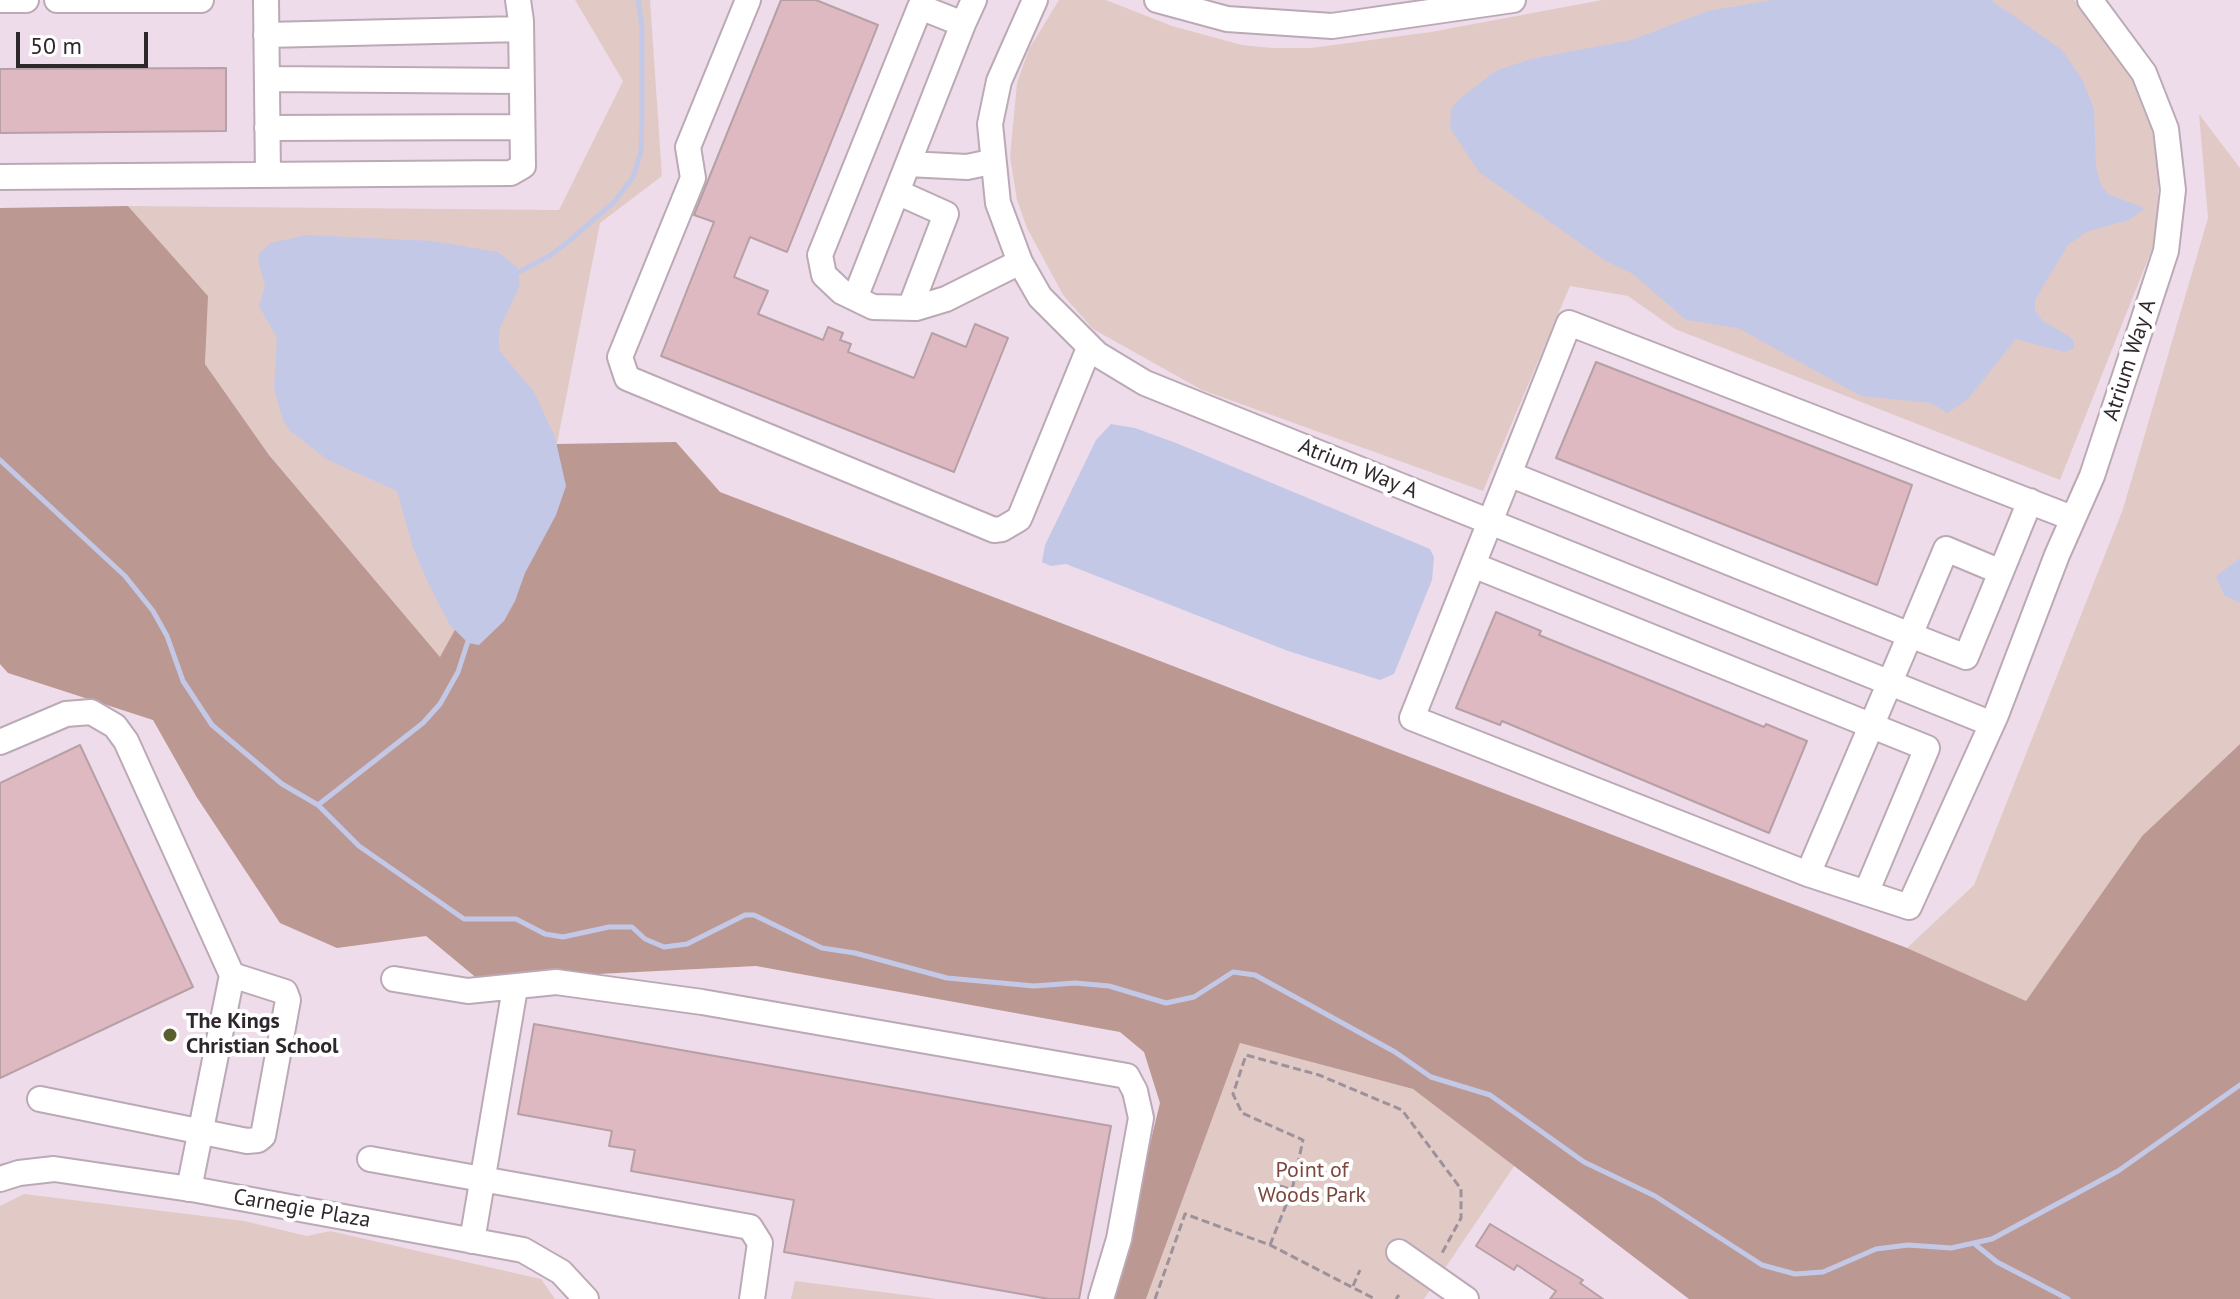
<!DOCTYPE html>
<style>
body{margin:0}
#map{position:relative;width:2240px;height:1299px;overflow:hidden;background:#eedcea;font-family:"PT Sans",sans-serif}
canvas{display:block}
.scale{position:absolute;left:16px;top:32px;width:132px;height:36px;box-sizing:border-box;border:4px solid #2e282d;border-top:0;padding-left:10px;font-size:24px;line-height:28px;white-space:nowrap;color:#2e282d;-webkit-text-stroke:6px #fff;paint-order:stroke}
</style>
<div id="map">
<canvas width="2240" height="1299"></canvas>
<div class="scale">50 m</div>
</div>
<script>
const ctx = document.querySelector('canvas').getContext('2d');
ctx.lineJoin = 'round';
function paint(path, color) { ctx.fillStyle = color; ctx.fill(path, 'evenodd'); }
const toPath = rows => new Path2D(rows.map(r => 'M' + r).join(''));
function stroke(path, color, width, dash) { ctx.strokeStyle = color; ctx.lineWidth = width; ctx.lineCap = dash ? 'butt' : 'round'; ctx.setLineDash(dash || []); ctx.stroke(path); }
function write(font, color, halo, rows, align = 'center') {
  ctx.font = font + ' "PT Sans",sans-serif'; ctx.lineWidth = 8; ctx.setLineDash([]); ctx.textBaseline = 'middle'; ctx.strokeStyle = halo; ctx.fillStyle = color; for (const [text, x, y, turn = 0] of rows) {
    ctx.save(); ctx.translate(x, y); ctx.rotate((+turn || 0) * Math.PI / 180); ctx.textAlign = isNaN(turn) ? turn : align; if (halo) ctx.strokeText(text, 0, 0); ctx.fillText(text, 0, 0); ctx.restore();
  }
}
const green = toPath([
 [575,0,650,0,662,176,600,223,557,444,515,601,440,657,269,455,205,364,207,295,128,206,559,210,623,81],
 [1059,0,1106,0,1172,26,1242,45,1272,48,1311,48,1431,32,1602,0,2074,0,2104,33,2147,105,2159,171,2156,239,2060,480,1675,329,1628,296,1570,286,1483,491,1202,390,1093,329,1063,295,1027,228,1017,200,1010,157,1017,83,1029,49],
 [2199,114,2240,168,2240,744,2142,836,2026,1002,1907,948,1974,885,2123,509,2208,218],
 [1240,1043,1413,1089,1515,1165,1424,1299,1146,1299],
 [24,1194,244,1221,307,1236,330,1231,541,1279,555,1299,0,1299,0,1206],
 [795,1281,937,1299,791,1299]
]);
const forest = toPath([
 [128,206,208,296,205,364,269,455,440,657,557,444,676,442,720,492,1907,948,2026,1001,2142,836,2240,744,2240,1299,1689,1299,1413,1089,1240,1043,1146,1299,1112,1299,1160,1103,1144,1052,1120,1032,756,966,479,980,426,936,337,948,280,923,196,796,153,720,8,673,0,664,0,208]
]);
const water = toPath([
 [1772,0,1991,0,2062,50,2083,81,2094,109,2096,167,2101,185,2108,194,2145,208,2129,220,2086,232,2068,245,2035,300,2035,311,2043,321,2067,335,2073,340,2074,349,2064,352,2016,339,1968,399,1947,413,1931,403,1861,396,1738,328,1686,320,1633,274,1604,260,1479,172,1450,128,1451,110,1457,101,1495,71,1531,59,1631,40,1708,11],
 [306,235,433,241,498,252,517,267,520,285,499,330,499,350,534,392,555,437,566,486,556,515,525,573,515,601,504,621,479,645,468,643,450,625,431,589,413,548,397,491,328,460,290,431,282,418,274,387,277,338,259,306,265,286,258,260,260,252,271,243],
 [1111,424,1135,428,1176,443,1430,549,1434,557,1432,580,1394,674,1380,680,1288,651,1066,564,1051,566,1042,562,1045,545,1096,440],
 [2240,558,2240,603,2224,595,2216,576]
]);
const stream = toPath([
 [513,275,551,255,569,241,615,201,633,177,641,152,642,115,642,27,638,0],
 [0,460,125,576,153,611,167,636,183,681,212,725,282,784,318,805,359,846,464,919,516,919,545,934,563,937,609,927,632,927,645,939,664,947,687,944,745,915,754,915,822,948,855,953,947,978,1034,986,1075,983,1109,986,1166,1003,1194,997,1233,972,1255,975,1395,1052,1431,1077,1490,1095,1584,1162,1655,1196,1762,1265,1795,1274,1823,1272,1876,1249,1908,1245,1951,1248,1992,1239,2118,1171,2240,1085],
 [318,805,423,723,440,704,458,672,469,638],
 [1976,1245,1997,1262,2068,1299]
]);
const building = toPath([
 [781,0,816,0,878,25,787,252,750,237,734,277,768,291,758,314,823,340,828,327,843,333,840,340,851,344,848,352,914,378,932,333,966,347,975,324,1008,338,954,472,661,356,714,222,694,215,781,0],
 [226,68,226,131,0,133,0,69,226,68],
 [1596,362,1912,485,1877,585,1556,458,1596,362],
 [1496,612,1541,631,1539,635,1764,727,1766,724,1807,741,1769,833,1502,721,1500,725,1456,708,1496,612],
 [80,745,193,987,0,1078,0,783,80,745],
 [534,1024,1111,1126,1079,1299,1049,1299,784,1252,794,1200,631,1171,635,1150,609,1146,612,1131,518,1114,534,1024],
 [1490,1224,1583,1280,1580,1283,1603,1299,1550,1299,1556,1291,1517,1265,1514,1270,1476,1246,1490,1224]
]);
const path = toPath([
 [1280,1186,1292,1190],
 [1270,1245,1292,1190,1303,1140,1242,1113,1233,1094,1246,1055,1319,1075,1402,1110,1461,1189,1461,1218,1441,1255],
 [1353,1286,1360,1270],
 [1155,1299,1185,1214,1270,1245,1375,1299],
 [1396,1299,1399,1295]
]);
const minor = toPath([
 [0,0,26,0],
 [57,0,201,0],
 [266,0,268,175],
 [748,0,688,147,693,178,620,357,627,378,994,530,1002,529,1019,519,1022,512,1089,348],
 [1035,0,999,81,990,124,998,203,1020,262,1040,297,1097,354,1145,383,1992,724],
 [1157,0,1227,19,1332,26,1513,0],
 [963,24,974,0],
 [266,35,521,29],
 [267,79,521,81],
 [267,128,522,127],
 [908,164,967,167,991,162],
 [0,177,511,173,523,166,521,21,518,0],
 [897,192,946,214,910,308],
 [855,298,963,24,920,7,820,255,824,275,842,292,873,307,916,308,946,299,1020,262],
 [1509,474,1910,635,1808,874,1909,907,1996,715,2057,555,2092,476,2166,251,2173,190,2166,129,2144,73,2090,0],
 [1473,565,1927,748,1866,893],
 [2001,572,1946,549,1910,635,1966,657,2001,572,2030,501],
 [0,742,66,714,91,712,115,726,126,741,232,975,285,992,288,1000,263,1136,258,1140,247,1141,40,1099],
 [1808,874,1412,718,1569,323,2072,518],
 [394,979,468,991,556,982,702,1002,1127,1076,1135,1091,1141,1118,1119,1239,1101,1299],
 [370,1159,750,1227,760,1243,752,1299],
 [0,1179,19,1173,54,1169,197,1190,523,1250,561,1272,586,1299],
 [189,1189,232,975],
 [472,1241,515,988],
 [1399,1252,1466,1299]
]);
const markers = [
 [170,1035,8,"#595f2d"]
];
const streetNames = [
 ["Atrium Way A",2130,360,-72],
 ["Atrium Way A",1358,469,22],
 ["Carnegie Plaza",302,1209,10]
];
const poiNames = [
 ["The Kings",186,1022],
 ["Christian School",186,1047]
];
const parkNames = [
 ["Point of",1312,1171],
 ["Woods Park",1312,1196]
];
paint(green, '#e1cac6');
paint(forest, '#bb9892');
paint(water, '#c4c8e7');
stroke(stream, '#c4c8e7', 5);
paint(building, '#deb9c2');
stroke(building, '#b6a0a5', 2);
stroke(minor, '#bba9b6', 28);
stroke(path, '#9d919b', 3, [8, 4]);
stroke(minor, '#fff', 24);
for (const [x, y, r, color] of markers) { const dot = new Path2D(); dot.arc(x, y, r, 0, 2 * Math.PI); ctx.fillStyle = color; ctx.fill(dot); stroke(dot, '#fff', 3); }
write('22px', '#2e282d', '#fff', streetNames);
write('bold 22px', '#2e282d', '#fff', poiNames, 'left');
write('22px', '#7b473e', '#fff', parkNames);
</script>
